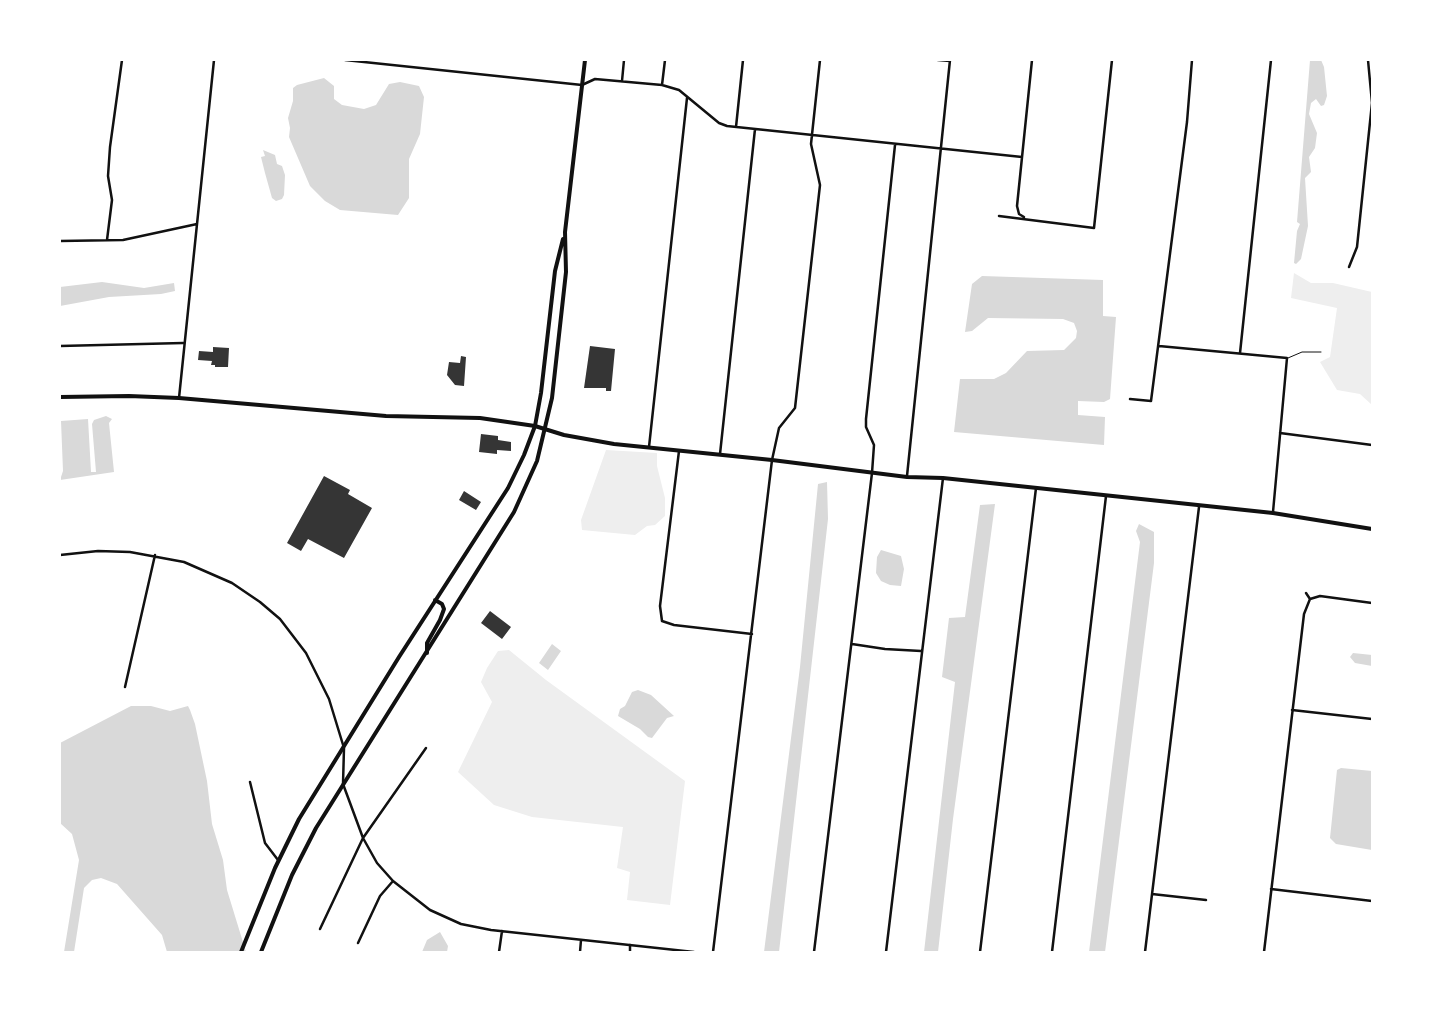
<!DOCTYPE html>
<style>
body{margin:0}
#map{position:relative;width:1432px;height:1012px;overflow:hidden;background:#fff;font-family:Commissioner,sans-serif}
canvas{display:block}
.frame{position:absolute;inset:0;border:61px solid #fff;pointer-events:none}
</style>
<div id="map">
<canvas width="1432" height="1012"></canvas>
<div class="frame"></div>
</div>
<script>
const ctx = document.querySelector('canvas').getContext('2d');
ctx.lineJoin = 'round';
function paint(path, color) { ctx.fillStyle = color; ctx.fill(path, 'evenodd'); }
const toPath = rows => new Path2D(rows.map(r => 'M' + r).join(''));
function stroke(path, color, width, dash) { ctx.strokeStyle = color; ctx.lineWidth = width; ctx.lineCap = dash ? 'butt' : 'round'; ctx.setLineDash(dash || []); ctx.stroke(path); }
const green = toPath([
 [1294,273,1311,283,1333,283,1372,292,1372,405,1360,394,1337,390,1320,362,1330,357,1337,308,1291,298],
 [606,450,657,453,657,466,665,498,665,516,655,525,647,526,635,535,582,530,581,520],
 [509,650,546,680,685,781,670,905,627,900,630,872,617,868,623,827,532,817,494,805,458,772,492,702,481,682,487,668,498,651]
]);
const water = toPath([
 [1310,60,1321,60,1324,67,1327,96,1324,105,1321,106,1316,99,1311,103,1309,114,1317,133,1315,148,1309,157,1311,172,1305,178,1308,226,1301,259,1296,264,1294,263,1297,231,1300,224,1297,222],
 [324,78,334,86,334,99,342,105,364,109,376,105,389,84,400,82,419,86,424,97,420,134,409,159,409,198,398,215,340,210,325,201,310,186,289,137,290,128,288,118,293,101,293,88,297,85],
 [263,150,275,155,277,164,282,166,285,175,284,195,282,199,276,201,272,198,265,173,261,157,265,156],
 [982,276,1103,280,1103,316,1116,317,1110,399,1104,402,1078,401,1078,415,1105,417,1104,445,954,432,960,379,994,379,1006,373,1027,351,1064,350,1076,338,1077,331,1074,323,1063,319,988,318,972,331,965,332,972,284],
 [102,282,144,288,174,283,175,291,161,294,109,297,60,306,60,287],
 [106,416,112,419,109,423,114,472,60,480,63,471,61,421,88,419,91,472,96,472,92,424,94,420],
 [827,482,828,519,779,952,764,952,800,667,818,484],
 [995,504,953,819,938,952,924,952,955,682,942,677,949,618,965,617,980,505],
 [1139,524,1154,532,1154,563,1105,952,1089,952,1140,542,1136,531],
 [881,550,901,556,904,569,901,586,890,585,881,581,876,573,877,557],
 [552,644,561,651,548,670,539,663],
 [1353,653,1372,655,1372,666,1355,663,1350,657],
 [638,690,651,695,674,716,667,718,652,738,648,737,640,729,618,716,620,709,625,706,632,692],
 [131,706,151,706,170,711,188,706,190,710,195,724,207,781,212,824,223,860,227,890,246,952,167,952,162,935,117,884,101,878,92,880,84,888,74,952,64,952,79,860,72,834,60,823,60,743],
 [1341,768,1372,771,1372,850,1336,844,1330,838,1337,770],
 [440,932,448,946,447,952,422,952,427,940]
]);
const building = toPath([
 [590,346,615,349,611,391,606,391,606,388,584,388],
 [213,347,229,348,228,367,215,367,215,365,211,365,212,361,198,360,199,351,213,352],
 [461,356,466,357,464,386,455,385,447,375,449,362,460,363],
 [481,434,498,436,498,440,511,442,511,451,497,450,497,454,479,452],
 [324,476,350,490,348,494,372,508,344,558,308,539,301,551,287,543],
 [464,491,481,502,476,510,459,500],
 [490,611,511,627,502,639,481,623]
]);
const service = toPath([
 [1288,358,1302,352,1321,352]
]);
const minor = toPath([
 [345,60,582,85,595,79,662,85,679,90,719,123,727,126,1022,157],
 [938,60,950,61],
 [622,81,624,60],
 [662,85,665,60],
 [736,127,743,60],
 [999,216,1094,228,1112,60],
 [1024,217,1019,214,1017,206,1032,60],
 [107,240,112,200,108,176,110,147,122,60],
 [60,241,123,240,197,224],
 [1349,267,1357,247,1372,103,1368,60],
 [60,346,183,343],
 [1159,346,1287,358,1273,512],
 [1240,353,1271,60],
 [179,398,214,60],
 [1130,399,1151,401,1187,122,1192,60],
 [1280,433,1372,445],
 [649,447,687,98],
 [679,451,660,606,662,621,674,625,752,634],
 [720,454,755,129],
 [907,476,950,60],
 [60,555,98,551,130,552,184,562,232,583,260,602,280,619,306,653,329,699,344,748,343,784,363,838,377,863,393,881,430,910,461,924,491,930,694,952],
 [1306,593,1310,599],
 [1310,599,1320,596,1372,603],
 [852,644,885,649,921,651],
 [125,687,155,555],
 [1292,710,1372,719],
 [250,782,265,843,278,860],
 [1271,889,1372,901],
 [1152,894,1206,900],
 [320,929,363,838,426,748],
 [358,943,380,896,393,881],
 [499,952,502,931],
 [580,952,581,940],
 [630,952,630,945],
 [713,952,772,460,779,428,795,408,820,185,811,144,820,60],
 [814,952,872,473,874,445,866,427,866,419,895,145],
 [886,952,943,478],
 [980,952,1036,488],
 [1052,952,1106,496],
 [1145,952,1199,507],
 [1264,952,1304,614,1310,599]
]);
const secondary = toPath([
 [60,397,129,396,179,398,386,416,480,418,535,426,564,435,614,444,772,460,907,477,943,478,1273,513,1372,529]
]);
const primary = toPath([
 [427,653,427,643,440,620,444,609,442,604,435,600],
 [241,952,275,868,299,819,399,657,508,488,524,455,535,426,541,393,555,271,563,239],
 [261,952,292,875,316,828,514,512,537,461,552,398,566,272,565,232,585,60]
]);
paint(green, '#eee');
paint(water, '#d9d9d9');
paint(building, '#353535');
stroke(service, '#111', 1);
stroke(minor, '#111', 2.5);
stroke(secondary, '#111', 4);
stroke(primary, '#111', 4);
</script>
